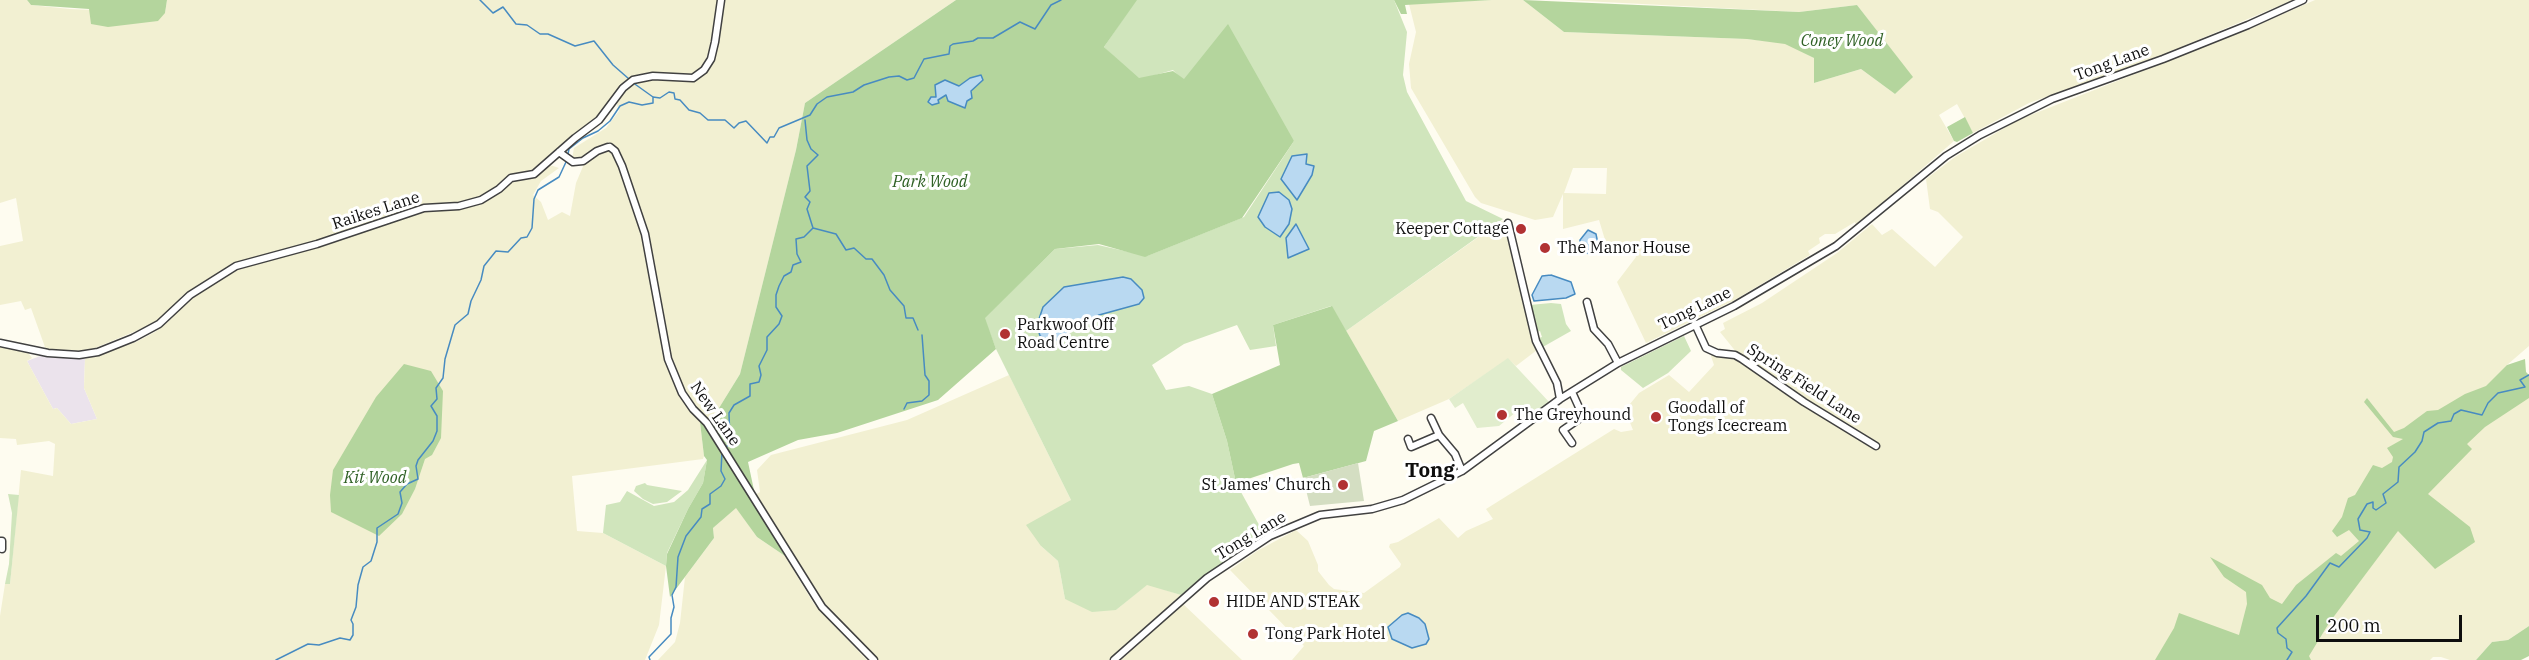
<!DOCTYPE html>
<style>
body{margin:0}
#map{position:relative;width:2529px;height:660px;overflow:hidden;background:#fefcf0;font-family:"IBM Plex Serif",serif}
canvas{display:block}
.scale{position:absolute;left:2316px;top:615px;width:146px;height:27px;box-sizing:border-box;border:3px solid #0e0e0e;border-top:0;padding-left:8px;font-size:18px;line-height:21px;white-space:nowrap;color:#0e0e0e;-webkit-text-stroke:4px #fff;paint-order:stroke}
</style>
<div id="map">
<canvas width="2529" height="660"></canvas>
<div class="scale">200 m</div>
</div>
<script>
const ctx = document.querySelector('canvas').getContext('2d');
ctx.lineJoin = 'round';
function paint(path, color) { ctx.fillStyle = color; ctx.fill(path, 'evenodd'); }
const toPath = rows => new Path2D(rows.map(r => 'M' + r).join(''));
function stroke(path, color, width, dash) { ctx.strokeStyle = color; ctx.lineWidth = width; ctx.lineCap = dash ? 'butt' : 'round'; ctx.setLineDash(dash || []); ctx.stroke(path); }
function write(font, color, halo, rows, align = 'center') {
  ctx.font = font + ' "IBM Plex Serif",serif'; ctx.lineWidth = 6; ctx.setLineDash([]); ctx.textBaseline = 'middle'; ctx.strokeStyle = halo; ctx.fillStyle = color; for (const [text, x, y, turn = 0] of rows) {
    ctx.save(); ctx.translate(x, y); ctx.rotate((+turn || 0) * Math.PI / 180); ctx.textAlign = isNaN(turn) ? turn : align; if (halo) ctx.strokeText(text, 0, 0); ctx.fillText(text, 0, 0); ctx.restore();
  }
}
const industrial = toPath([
 [43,355,85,359,84,388,97,419,71,424,57,408,53,409,27,361]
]);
const farmland = toPath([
 [0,0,27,0,31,5,70,9,165,13,167,0,718,0,712,44,702,68,696,74,686,75,663,75,652,72,632,76,624,82,602,114,566,141,531,171,510,175,490,193,478,198,444,205,425,204,398,215,363,224,322,240,244,261,182,296,160,321,95,348,76,353,46,350,31,308,25,310,21,301,0,305,0,246,23,241,16,198,0,203],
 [724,0,956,0,805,103,796,150,740,374,711,421,689,403,672,365,648,235,618,151,608,142,580,160,572,159,574,148,606,128,619,111,616,101,636,81,655,78,694,80,704,75,711,64,718,42],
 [1492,0,1523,0,1564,32,1747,39,1785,43,1814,58,1814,83,1861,69,1895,94,1912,77,1857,5,1799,12,1564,0,2293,0,2162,55,2029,103,1973,133,1957,104,1939,115,1954,141,1856,226,1855,222,1835,234,1825,234,1819,238,1820,243,1808,251,1810,255,1733,301,1646,343,1617,282,1636,257,1633,244,1609,253,1599,220,1563,229,1563,194,1553,217,1535,220,1481,203,1475,197,1411,88,1409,64,1416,32,1409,4],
 [1573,168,1607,168,1606,194,1564,193],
 [2315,0,2529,0,2529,346,2507,365,2529,392,2529,626,2508,640,2492,642,2476,660,2450,660,2441,657,2433,657,2430,660,1292,660,1304,646,1230,570,1257,551,1296,530,1308,541,1318,565,1318,571,1329,585,1334,589,1364,593,1400,567,1401,564,1389,547,1390,544,1398,542,1439,518,1458,538,1466,531,1493,519,1486,509,1614,429,1621,432,1633,430,1625,410,1639,393,1669,375,1689,392,1714,365,1710,353,1736,357,1737,353,1720,332,1725,329,1723,323,1762,303,1837,253,1872,224,1882,235,1892,229,1935,267,1963,237,1938,212,1930,209,1926,179,1955,157,2018,120,2247,30],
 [605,148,611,150,619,165,642,235,670,372,679,392,700,422,704,456,703,459,572,476,577,531,603,533,666,566,659,625,645,660,0,660,0,616,5,584,10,584,21,470,53,476,55,444,49,441,17,445,16,439,0,438,0,346,26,350,32,358,27,361,53,409,57,408,71,424,97,419,84,388,85,359,136,342,155,332,168,322,189,300,225,277,239,269,327,245,425,211,480,205,510,181,540,173,550,165,559,168,541,181,533,195,541,202,548,220,562,212,570,216,576,183,584,164,593,155],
 [1501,221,1505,222,1537,350,1516,366,1508,359,1449,399,1398,421,1346,331],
 [1009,375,1071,500,1041,546,1058,561,1065,599,1116,610,1147,584,1181,595,1109,660,879,660,824,603,804,575,755,495,760,492,757,470,771,455,907,420],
 [736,507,757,537,785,556,814,604,867,660,658,660,675,642,680,623,685,577,714,538,713,528],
 [1182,603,1242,660,1119,660,1141,640]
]);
const green = toPath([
 [1136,0,1394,0,1407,32,1403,75,1407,92,1466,201,1503,219,1346,331,1331,306,1273,325,1276,346,1250,350,1237,325,1184,344,1152,365,1166,390,1189,386,1212,394,1227,441,1236,483,1263,532,1256,542,1208,573,1181,595,1147,585,1116,610,1092,612,1065,599,1058,561,1041,546,1026,525,1071,500,996,349,984,318,1055,249,1098,245,1147,256,1244,217,1294,141,1183,81,1173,70,1138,80,1104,47],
 [1551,303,1561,304,1566,324,1571,331,1541,348,1539,338,1542,337,1540,331,1537,332,1530,305],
 [1684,336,1691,351,1668,373,1643,388,1621,370,1621,367],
 [707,460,703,483,688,509,667,553,666,566,603,533,606,505,620,502,627,491,654,506,674,502,688,490],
 [645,483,647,485,682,491,667,502,653,504,643,499,634,491,636,486],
 [8,494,19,495,10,584,5,584,9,564,12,513]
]);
const forest = toPath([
 [27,0,167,0,165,13,158,21,108,27,91,24,89,9,31,5],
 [956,0,1137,0,1104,47,1139,78,1173,71,1184,79,1228,24,1294,141,1242,218,1145,257,1099,244,1055,249,985,318,996,349,938,400,837,433,798,440,748,462,755,495,751,498,785,556,757,537,736,508,713,528,714,538,670,597,666,566,667,554,688,509,703,483,707,460,704,456,700,422,711,421,740,374,796,150,805,103],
 [1394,0,1492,0,1405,5,1407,14,1401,14],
 [1523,0,1799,12,1857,5,1913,77,1895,94,1861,69,1814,83,1814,58,1785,44,1747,39,1564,32],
 [1965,117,1973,133,1957,142,1954,141,1947,127],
 [1332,306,1398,421,1374,431,1366,461,1303,478,1299,463,1293,464,1236,483,1227,441,1212,394,1280,365,1273,325],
 [2525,359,2526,372,2529,375,2529,398,2485,427,2467,444,2472,449,2428,494,2470,527,2475,542,2435,569,2398,531,2329,623,2309,656,2311,660,2155,660,2174,628,2179,613,2239,635,2247,604,2246,592,2224,577,2210,557,2262,585,2270,598,2282,604,2296,585,2336,553,2341,556,2359,541,2349,530,2337,537,2332,531,2342,517,2348,498,2355,495,2373,465,2382,468,2392,462,2393,457,2387,448,2403,439,2393,437,2364,402,2367,398,2394,432,2404,428,2427,411,2438,410,2465,394,2486,386,2507,365],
 [404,364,431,371,443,391,441,438,432,455,425,459,415,489,402,514,379,536,331,512,330,495,333,470,376,397],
 [2529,626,2529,656,2521,660,2476,660,2492,642,2508,640]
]);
const cemetery = toPath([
 [1358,463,1364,501,1310,506,1303,478]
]);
const pitch = toPath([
 [1508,358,1550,403,1524,422,1516,412,1499,426,1477,428,1463,403,1455,408,1449,399]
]);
const water = toPath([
 [981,75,983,80,971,91,972,98,967,101,965,108,948,101,946,95,938,100,939,103,932,105,928,102,931,97,936,97,935,85,945,80,959,86,970,78,981,75],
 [1307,154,1306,164,1314,166,1312,175,1297,200,1281,179,1292,156,1307,154],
 [1279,192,1289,200,1292,209,1289,224,1280,237,1265,227,1258,217,1269,193,1279,192],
 [1296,224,1309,249,1288,258,1286,238,1296,224],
 [1588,230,1596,234,1598,244,1597,251,1590,254,1583,252,1580,247,1580,240,1588,230],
 [1551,275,1571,282,1575,294,1566,298,1534,301,1532,295,1542,276,1551,275],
 [1123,277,1131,279,1142,290,1144,298,1139,304,1099,315,1067,333,1061,340,1048,340,1040,336,1037,325,1043,307,1064,287,1123,277],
 [1408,613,1419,618,1425,624,1429,639,1426,644,1412,648,1392,639,1388,627,1402,615,1408,613]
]);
const stream = toPath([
 [480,0,493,13,503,7,516,24,527,25,540,34,548,34,575,46,594,41,613,65,629,79],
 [632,82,653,97,660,98,669,92,674,93,675,99,680,100,689,110,700,113,708,120,725,120,734,128,739,123,746,121,767,143,770,137,774,137,779,128,810,115,817,104,827,97,853,92,864,85,889,77,899,76,907,80,914,78,924,59,949,54,950,46,953,44,973,41,978,38,993,38,1020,22,1035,29,1051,5,1061,0],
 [568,154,569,149,583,138,598,131,610,121,620,106,629,102,642,105,653,103,653,97],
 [813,228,836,234,846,250,854,248,866,259,872,259,884,275,890,290,904,306,906,318,913,318,918,330],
 [904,409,907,403,922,401,929,395,929,381,925,375,922,335],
 [725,448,730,443,729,413,734,405,750,396,750,384,759,382,761,375,759,366,767,350,767,337,779,324,782,316,776,307,776,295,779,286,784,276,791,272,793,265,801,262,797,254,796,239,804,237,813,228,807,209,810,202,805,197,810,191,807,166,818,155,811,149,807,140,805,120],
 [276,660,308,644,319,645,340,638,350,640,353,635,353,624,351,620,356,607,358,585,363,567,371,561,377,542,377,528,398,514,402,503,400,492,407,484,418,479,416,466,418,460,433,441,437,431,437,416,431,406,437,399,436,388,443,378,445,359,455,325,468,314,471,301,481,280,484,266,496,251,508,252,521,238,527,237,532,228,534,199,538,190,559,177,566,162],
 [650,660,649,657,671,634,671,618,674,607,672,595,676,587,678,557,686,536,701,517,702,509,710,504,710,494,721,486,725,479,721,471,722,452],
 [2287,660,2292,652,2287,648,2286,639,2278,633,2277,628,2306,596,2330,563,2339,567,2367,538,2370,532,2360,530,2358,519,2367,504,2373,502,2373,508,2376,510,2386,503,2383,494,2398,482,2399,467,2415,452,2422,441,2424,432,2438,423,2451,421,2454,414,2461,410,2482,415,2488,403,2498,393,2525,387,2520,380,2529,375]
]);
const minor = toPath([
 [610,147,615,151,622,166,645,234,668,359,682,393,693,409,707,423,822,607,874,660],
 [559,152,573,162,583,161,597,151,608,147],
 [1508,223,1536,341,1557,383,1560,399],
 [1587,302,1594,329,1608,344,1618,363],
 [1695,324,1706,348,1717,353,1735,355,1742,359,1804,402,1876,446],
 [0,343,48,353,79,355,98,352,133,338,159,324,190,295,236,266,317,244,424,208,459,206,481,200,499,189,511,178,534,174,575,138,599,120,623,88,633,80,653,76,693,78,704,70,711,59,715,42,721,0],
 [1431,418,1439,435,1455,454,1462,471],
 [1408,439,1411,447,1439,435],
 [1572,443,1563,430,1579,419,1582,414,1572,392],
 [0,541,2,541,2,549],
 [1114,660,1207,578,1270,536,1320,515,1372,509,1403,500,1462,471,1560,399,1618,363,1734,306,1836,246,1946,156,1980,135,2052,99,2163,59,2248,25,2303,0]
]);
const markers = [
 [1521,229,6,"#b13233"],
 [1545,248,6,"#b13233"],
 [1005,334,6,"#b13233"],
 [1502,415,6,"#b13233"],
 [1656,417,6,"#b13233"],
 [1343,485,6,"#b13233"],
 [1214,602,6,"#b13233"],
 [1253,634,6,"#b13233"]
];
const parkNames = [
 ["Coney Wood",1842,41],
 ["Park Wood",930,182],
 ["Kit Wood",375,478]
];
const streetNames = [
 ["Tong Lane",2112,63,-20],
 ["Raikes Lane",376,211,-18],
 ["Tong Lane",1695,309,-26],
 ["Spring Field Lane",1804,384,33],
 ["New Lane",715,414,55],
 ["Tong Lane",1251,536,-31]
];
const poiNames = [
 ["Keeper Cottage",1509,229,"right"],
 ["The Manor House",1557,248],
 ["Parkwoof Off",1017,325],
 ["Road Centre",1017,343],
 ["Goodall of",1668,408],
 ["Tongs Icecream",1668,426],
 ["The Greyhound",1514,415],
 ["St James' Church",1331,485,"right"],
 ["HIDE AND STEAK",1226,602],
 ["Tong Park Hotel",1265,634]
];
const quarterNames = [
 ["Tong",1430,471]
];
paint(industrial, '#ebe3ec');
paint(farmland, '#f2f0d2');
paint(green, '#d0e5bc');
paint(forest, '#b4d59d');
paint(cemetery, '#d4dec2');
paint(pitch, '#e1edcd');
paint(water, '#b9d9f1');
stroke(water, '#478bc1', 1.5);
stroke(stream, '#478bc1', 1.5);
stroke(minor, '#414141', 9);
stroke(minor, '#fff', 6);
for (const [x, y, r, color] of markers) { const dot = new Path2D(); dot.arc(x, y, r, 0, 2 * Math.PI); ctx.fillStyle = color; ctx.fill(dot); stroke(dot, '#fff', 2); }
write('italic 16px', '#2e6024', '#fff', parkNames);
write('16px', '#0e0e0e', '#fff', streetNames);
write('16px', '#0e0e0e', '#fff', poiNames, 'left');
write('bold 20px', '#0e0e0e', '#fff', quarterNames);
</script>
